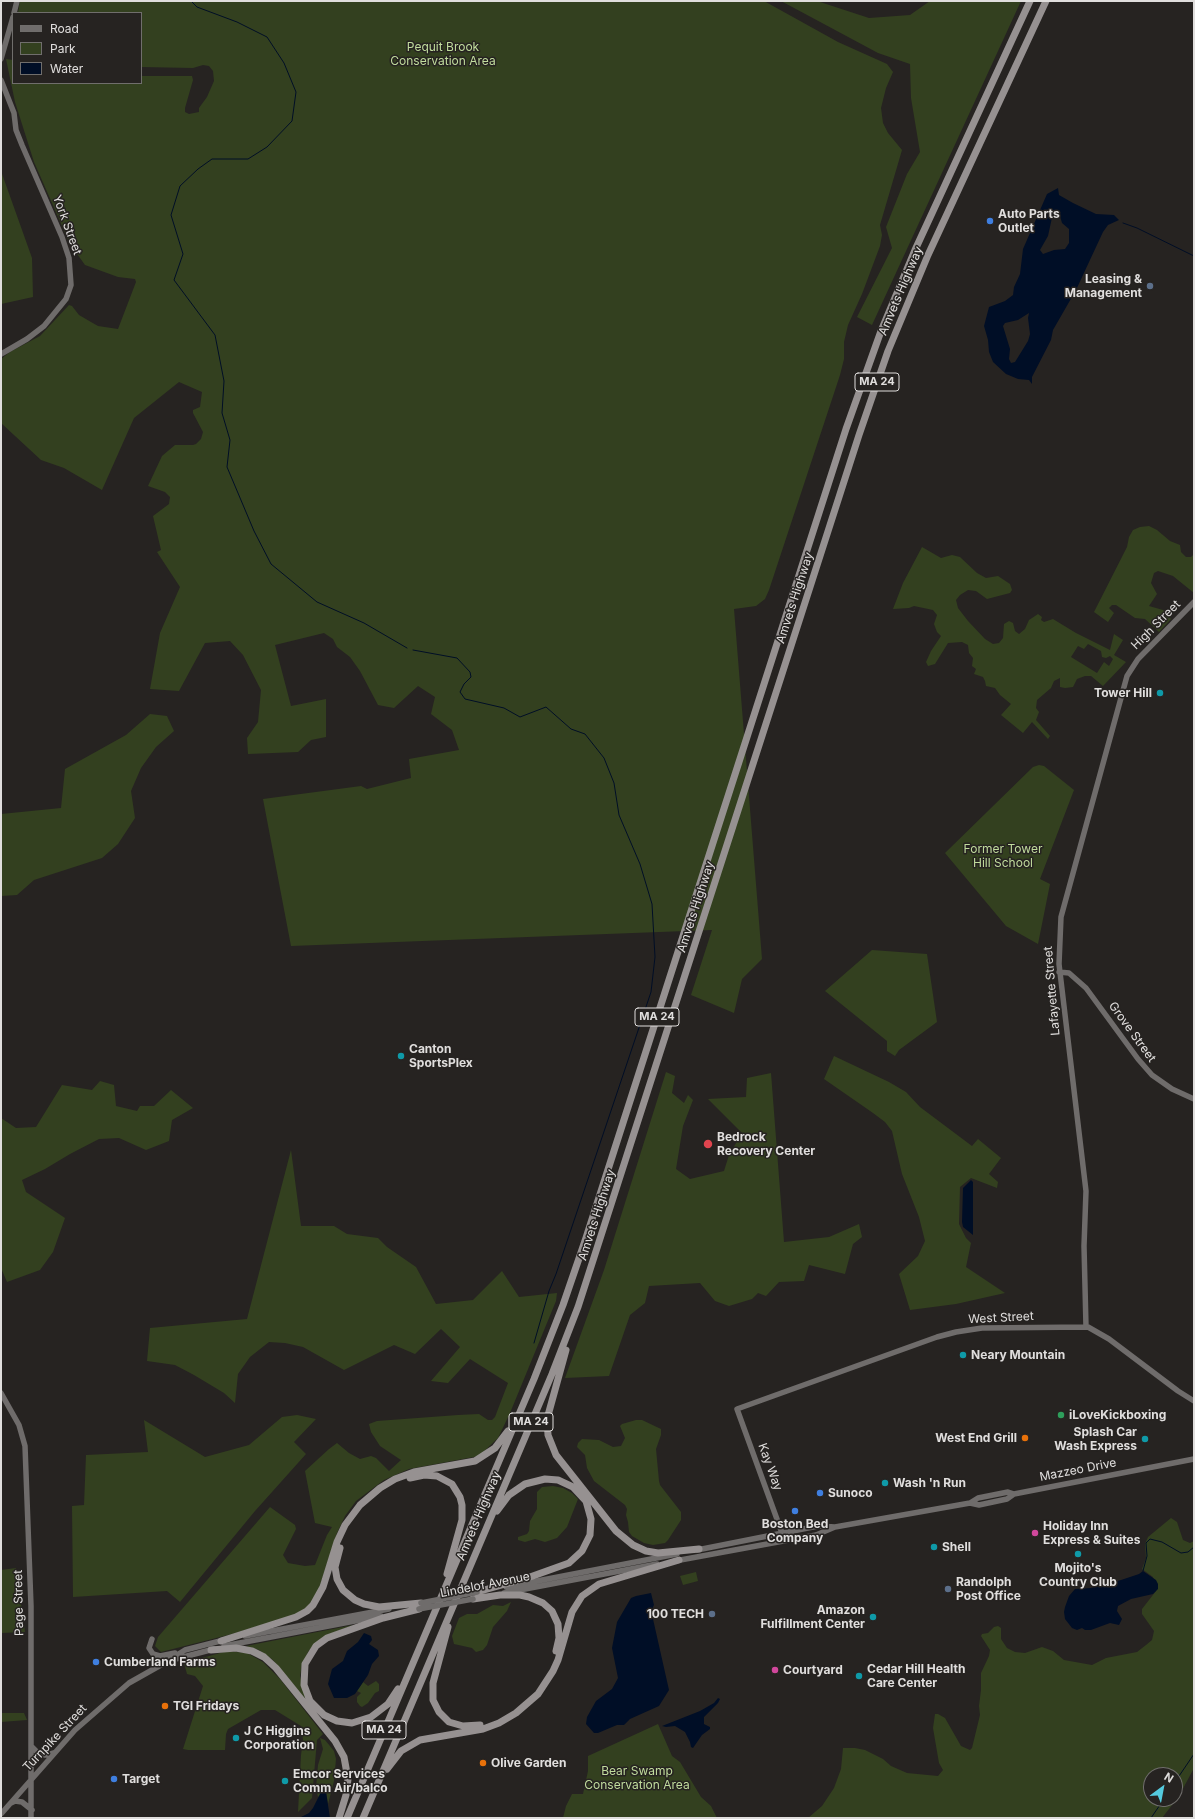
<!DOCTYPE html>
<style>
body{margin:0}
#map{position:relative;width:1195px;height:1819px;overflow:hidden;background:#262321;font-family:Inter,sans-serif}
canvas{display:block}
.frame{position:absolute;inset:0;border:2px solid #e0dedd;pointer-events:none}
.legend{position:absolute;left:12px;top:12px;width:130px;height:72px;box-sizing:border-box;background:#262321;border:1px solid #706e6c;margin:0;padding:5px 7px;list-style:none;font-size:12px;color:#e0dedd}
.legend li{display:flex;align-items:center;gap:8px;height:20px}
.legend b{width:20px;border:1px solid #706e6c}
.north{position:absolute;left:1143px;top:1767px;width:40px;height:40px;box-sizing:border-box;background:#262321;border:1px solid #706e6c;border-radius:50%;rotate:32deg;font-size:11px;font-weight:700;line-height:16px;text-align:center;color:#e0dedd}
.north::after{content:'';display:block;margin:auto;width:14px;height:18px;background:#54cade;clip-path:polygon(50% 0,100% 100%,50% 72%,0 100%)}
</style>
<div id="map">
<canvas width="1195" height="1819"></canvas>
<div class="frame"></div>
<ul class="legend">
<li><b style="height:5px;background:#6f6c6b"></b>Road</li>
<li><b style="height:11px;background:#33401f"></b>Park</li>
<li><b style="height:11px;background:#000e26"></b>Water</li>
</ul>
<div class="north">N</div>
</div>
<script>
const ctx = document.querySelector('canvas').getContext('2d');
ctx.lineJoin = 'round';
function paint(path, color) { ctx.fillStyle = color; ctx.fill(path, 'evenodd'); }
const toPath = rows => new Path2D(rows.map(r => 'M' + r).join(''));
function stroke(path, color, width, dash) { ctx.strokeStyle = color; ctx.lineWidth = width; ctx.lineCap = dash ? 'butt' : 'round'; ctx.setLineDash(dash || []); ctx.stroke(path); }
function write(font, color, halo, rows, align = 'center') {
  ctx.font = font + ' Inter,sans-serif'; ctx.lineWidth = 3; ctx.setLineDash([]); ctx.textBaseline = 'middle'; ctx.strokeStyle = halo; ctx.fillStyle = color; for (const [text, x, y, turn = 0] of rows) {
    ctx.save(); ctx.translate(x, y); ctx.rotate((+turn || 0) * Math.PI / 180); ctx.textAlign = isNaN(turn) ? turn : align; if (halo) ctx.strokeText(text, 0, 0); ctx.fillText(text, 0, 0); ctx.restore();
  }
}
const green = toPath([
 [20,1,764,1,838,42,887,64,893,72,886,88,881,108,883,123,888,133,902,150,880,225,882,235,880,246,862,294,848,325,844,342,844,359,840,375,769,590,765,599,756,606,734,609,762,959,742,979,734,1013,691,995,712,930,291,946,263,799,361,786,367,789,411,778,409,759,459,750,452,730,431,714,435,697,418,686,394,708,378,705,360,671,350,657,337,647,333,639,324,633,275,645,291,706,326,699,326,737,311,740,298,752,248,754,247,738,258,722,261,690,243,655,230,641,205,643,179,691,150,689,160,633,180,587,157,552,161,550,153,516,169,504,170,497,165,492,148,486,162,456,175,445,193,445,196,444,201,439,203,432,193,413,193,410,200,407,202,392,179,382,134,418,102,490,64,468,41,460,1,423,1,359,10,352,40,336,69,305,72,306,79,315,91,322,98,326,118,329,136,282,135,279,118,277,85,265,70,244,34,162,15,102,6,59,13,60,13,83,141,83,141,76,192,76,193,80,185,108,185,112,189,114,199,112,199,108,207,97,214,81,213,71,209,66,203,65,193,68,141,67,141,13,18,13],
 [781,1,817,1,869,18,910,15,930,1,1021,1,872,325,857,317,892,248,886,227,907,174,920,152,911,98,910,64,878,53],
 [1,171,32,258,33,297,1,304],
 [1149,526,1157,530,1170,541,1180,545,1181,552,1186,557,1191,557,1194,554,1194,593,1173,576,1158,571,1154,573,1151,583,1157,594,1149,606,1163,610,1171,619,1159,632,1145,619,1135,618,1116,605,1112,605,1109,608,1114,613,1108,622,1094,612,1127,547,1129,537,1133,530,1140,527],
 [922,547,941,558,952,555,960,557,977,573,986,578,998,576,1010,584,1012,590,1010,593,987,599,976,591,968,590,960,595,956,600,958,608,968,621,985,639,993,644,999,643,1003,638,1004,624,1009,621,1013,623,1015,631,1019,634,1025,629,1029,620,1038,614,1042,617,1041,620,1044,622,1053,619,1076,633,1110,650,1114,634,1123,640,1114,655,1126,662,1103,686,1091,676,1085,676,1077,679,1073,687,1065,688,1060,687,1060,678,1054,681,1051,688,1037,700,1036,708,1039,712,1036,720,1050,736,1048,739,1032,722,1023,733,1001,715,1011,704,1000,695,995,688,986,686,985,681,983,677,974,674,976,669,972,666,973,658,969,653,968,645,962,642,948,643,935,664,928,666,926,662,931,651,941,636,937,632,934,624,937,615,933,610,914,606,909,608,893,609,903,583],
 [1088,644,1101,651,1102,657,1106,658,1110,656,1113,659,1109,666,1104,662,1097,673,1071,657,1078,646,1084,649],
 [150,714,167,716,174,731,156,747,141,768,131,791,135,818,118,844,102,858,34,880,17,895,1,896,1,814,61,808,65,769,126,735],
 [1039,765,1044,766,1074,790,1040,879,1050,884,1038,944,1006,926,945,853,1033,767],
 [872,950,927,954,937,1022,899,1050,895,1056,887,1051,887,1041,825,991],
 [834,1056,889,1082,906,1092,920,1107,972,1146,978,1139,1001,1158,989,1174,998,1182,997,1188,971,1178,960,1187,959,1224,966,1238,971,1243,966,1267,1005,1293,956,1304,910,1310,899,1274,918,1256,925,1241,919,1217,902,1174,892,1131,885,1122,873,1113,824,1079],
 [666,1072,675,1076,672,1093,684,1103,688,1095,693,1100,683,1126,676,1169,690,1179,724,1171,729,1155,742,1133,708,1099,746,1097,747,1078,771,1073,784,1242,829,1237,859,1224,862,1237,853,1244,845,1274,809,1265,804,1281,779,1282,766,1296,758,1293,752,1299,729,1306,715,1301,700,1283,649,1286,645,1303,630,1315,609,1376,565,1378,604,1270],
 [100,1081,114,1085,116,1106,137,1111,140,1106,154,1106,171,1090,193,1108,172,1120,169,1141,146,1150,119,1138,99,1139,70,1154,45,1169,22,1180,26,1192,65,1218,53,1252,40,1270,7,1282,1,1268,1,1118,16,1128,36,1127,62,1085,92,1090],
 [291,1150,301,1226,334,1226,347,1234,378,1238,387,1247,416,1267,436,1304,473,1300,502,1271,519,1297,557,1293,556,1301,510,1413,498,1438,479,1456,409,1469,384,1480,356,1501,345,1516,337,1533,316,1598,304,1610,292,1616,232,1634,161,1652,155,1646,158,1637,270,1507,295,1525,296,1529,283,1555,288,1563,305,1566,315,1565,327,1535,332,1527,315,1523,305,1471,329,1449,337,1443,349,1453,360,1459,371,1456,376,1458,389,1471,401,1460,380,1446,371,1432,369,1424,377,1421,458,1415,479,1414,488,1420,492,1420,495,1417,508,1383,470,1359,448,1383,431,1381,460,1347,441,1329,415,1354,394,1345,344,1370,303,1347,285,1343,269,1342,250,1357,238,1374,235,1403,224,1393,194,1375,175,1365,147,1361,150,1328,247,1319],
 [297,1415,316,1419,294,1442,306,1454,255,1511,180,1602,167,1591,73,1597,72,1506,84,1505,86,1455,148,1452,144,1420,205,1457,249,1445,282,1417],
 [636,1420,642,1420,661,1429,661,1435,656,1449,659,1481,660,1485,681,1512,681,1520,668,1540,665,1543,653,1545,644,1543,632,1536,629,1532,628,1522,626,1515,627,1509,625,1505,594,1481,587,1468,585,1455,577,1447,578,1443,582,1439,599,1440,613,1447,621,1446,625,1438,620,1426,622,1424],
 [553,1486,563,1488,572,1493,578,1499,567,1527,557,1538,545,1542,535,1539,525,1542,518,1540,518,1537,527,1534,529,1531,530,1521,537,1509,537,1492,542,1487],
 [1171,1518,1177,1522,1183,1540,1190,1543,1194,1541,1194,1768,1179,1796,1162,1818,808,1818,822,1806,834,1788,841,1769,843,1748,855,1748,865,1750,883,1759,891,1766,907,1773,938,1776,943,1770,939,1763,933,1728,935,1714,938,1714,945,1718,961,1746,970,1750,972,1748,980,1715,979,1706,981,1690,981,1673,989,1656,990,1650,981,1636,982,1634,988,1633,994,1627,998,1626,1001,1628,1001,1639,1007,1648,1015,1652,1025,1653,1042,1647,1053,1651,1064,1660,1092,1665,1106,1658,1137,1652,1146,1645,1152,1640,1154,1631,1142,1614,1142,1609,1156,1591,1153,1577,1142,1569,1146,1558,1145,1544,1148,1537],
 [1151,1775,1175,1775,1175,1799,1151,1799],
 [16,1568,25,1632,1,1633,1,1570],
 [696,1572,698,1581,683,1585,680,1576],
 [511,1602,507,1611,493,1627,487,1645,483,1650,476,1652,472,1648,454,1644,452,1636,459,1618,467,1614,477,1614,493,1605,503,1606],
 [353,1625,330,1634,312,1647,308,1652,302,1665,300,1676,307,1699,306,1700,273,1660,259,1650,246,1646],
 [227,1651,247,1653,263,1662,280,1679,323,1734,317,1740,312,1798,298,1812,301,1755,303,1740,301,1726,275,1710,261,1710,228,1729,226,1734,225,1750,188,1750,183,1749,203,1686,195,1676,187,1674,184,1663],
 [376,1681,379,1684,379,1691,375,1693,368,1703,362,1707,360,1706,357,1702,357,1697,361,1693,357,1691,363,1682,368,1686],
 [1,1713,24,1713,27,1720,1,1722],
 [658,1724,672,1756,680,1762,701,1797,711,1806,717,1818,563,1818,566,1806,572,1794,583,1794,588,1771,588,1756],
 [320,1738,325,1740,334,1751,336,1759,334,1781,328,1804,326,1792,318,1797,316,1788,318,1765,323,1749]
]);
const water = toPath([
 [1058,188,1059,195,1073,203,1096,214,1114,215,1119,220,1108,225,1103,232,1076,290,1053,330,1051,340,1032,377,1032,384,1029,380,1018,379,1006,374,993,362,989,352,988,340,984,326,989,307,1005,301,1013,295,1014,287,1020,274,1023,249,1047,194],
 [1055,212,1060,216,1062,223,1069,229,1069,243,1065,249,1054,250,1043,254,1040,250,1048,236,1053,213],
 [1029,313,1028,318,1030,334,1028,341,1015,362,1011,363,1009,359,1010,349,1003,326,1005,323,1018,320],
 [971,1180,973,1182,973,1235,963,1227,962,1222,963,1188],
 [1143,1571,1156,1580,1158,1584,1158,1589,1153,1594,1131,1599,1118,1606,1117,1611,1122,1619,1119,1625,1110,1623,1091,1630,1085,1630,1082,1628,1077,1630,1072,1628,1065,1619,1064,1612,1065,1607,1069,1596,1075,1589,1091,1588,1121,1580,1139,1574],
 [651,1593,654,1605,649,1615,653,1619,669,1690,659,1706,630,1719,624,1725,617,1725,598,1733,594,1733,586,1724,587,1717,596,1701,612,1689,618,1678,612,1648,617,1622,631,1598,636,1596],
 [364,1633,371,1636,372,1640,369,1644,378,1650,379,1656,372,1664,368,1675,355,1694,347,1698,334,1698,328,1684,332,1669,343,1661,347,1651,358,1642],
 [718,1698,720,1699,718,1703,704,1717,704,1724,710,1727,710,1729,702,1735,693,1748,691,1747,690,1742,685,1732,675,1726,666,1727,662,1726,700,1711,714,1703],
 [322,1790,326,1792,330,1818,286,1818,299,1818,309,1813,313,1808]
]);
const stream = toPath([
 [191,1,197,7,237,22,267,37,284,63,296,92,292,121,267,147,248,159,212,159,198,169,180,186,171,215,183,254,174,280,215,335,224,381,222,413,230,440,227,467,254,531,271,564,317,602,364,623,407,648],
 [1123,223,1137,228,1194,256],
 [413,650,457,658,470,672,471,677,464,684,460,692,465,699,504,708,520,717,546,707,571,729,585,734,604,758,614,783,619,815,640,864,652,904,655,957,651,992,556,1274,549,1291,534,1343],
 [1143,1571,1147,1556,1146,1543,1150,1539,1162,1542,1181,1553,1188,1552,1194,1547],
 [1175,1782,1194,1754],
 [1151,1818,1164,1799]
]);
const secondary = toPath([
 [14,13,17,1],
 [1,59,13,17],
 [1,80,14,113,16,130,22,145,62,237,69,258,71,285,66,299,44,326,27,339,1,354],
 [1059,972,1069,973,1086,988,1138,1059,1152,1075,1172,1089,1194,1099],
 [1086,1327,1084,1246,1086,1191,1059,964,1061,917,1127,676,1138,659,1194,602],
 [1,1393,19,1425,25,1446,31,1606,31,1818],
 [970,1503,978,1498,1008,1492,1014,1494],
 [782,1533,737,1409,937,1337,956,1332,982,1328,1088,1327,1109,1339,1178,1391,1194,1401],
 [697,1550,818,1526,835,1527,970,1503,979,1505,1007,1499,1014,1494,1194,1459],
 [675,1561,816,1535,835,1527],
 [506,1587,677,1554],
 [504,1593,657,1564],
 [245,1636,389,1609],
 [152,1639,149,1648,153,1654,160,1656,175,1653],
 [224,1646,381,1616],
 [169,1660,185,1650,224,1640],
 [32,1747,40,1755,47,1755,53,1753],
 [11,1803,15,1801,22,1802,32,1810],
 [1,1814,75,1730,129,1683,168,1661,214,1649]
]);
const highway = toPath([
 [566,1350,547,1419,548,1435,556,1455,616,1531,633,1545,646,1551,658,1553,699,1549],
 [410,1478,424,1475,437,1476,452,1484,460,1497,462,1505,462,1520,447,1574],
 [340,1548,335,1567,337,1579,343,1590,355,1600,364,1604,379,1607,421,1603],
 [477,1592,530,1577,569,1563,582,1551,590,1535,591,1519,586,1501,573,1487,558,1480,545,1479,525,1484,509,1495,497,1511],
 [473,1599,500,1595,520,1595,529,1597,543,1603,552,1611,558,1624,559,1638,556,1651],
 [448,1627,433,1683,433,1700,439,1712,449,1722,463,1726,480,1725],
 [221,1641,296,1617,307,1611,313,1605,323,1587,337,1542,345,1525,360,1505,380,1488,395,1479,414,1472,475,1461,495,1448,508,1431],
 [211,1650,236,1648,252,1651,264,1657,276,1668,335,1741,344,1757,348,1779,346,1795,339,1818],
 [398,1689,388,1704,371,1717,352,1723,337,1721,324,1715,310,1701,304,1685,305,1664,316,1646,327,1638,383,1618,419,1609],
 [387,1769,401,1751,420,1740,483,1729,499,1723,516,1713,538,1694,553,1671,558,1660,572,1612,582,1596,599,1584,679,1560],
 [347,1818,534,1379,563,1305,586,1238,846,429,881,331,915,250,1030,1],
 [363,1818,552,1374,578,1307,859,435,888,351,928,255,1046,1]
]);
const secondaryBridge = toPath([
 [421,1603,477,1592],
 [419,1609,473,1599]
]);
const markers = [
 [990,221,4,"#3f7fe0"],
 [1150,286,4,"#5c6f8a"],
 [1160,693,4,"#0f9aa8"],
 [401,1056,4,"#0f9aa8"],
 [708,1144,5,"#e0444e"],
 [963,1355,4,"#0f9aa8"],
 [1061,1415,4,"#2e9e5b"],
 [1025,1438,4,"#e8710a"],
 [1145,1439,4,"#0f9aa8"],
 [885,1483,4,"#0f9aa8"],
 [820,1493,4,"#3f7fe0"],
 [795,1511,4,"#3f7fe0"],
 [1035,1533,4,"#d1479c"],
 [934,1547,4,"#0f9aa8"],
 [1078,1554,4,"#0f9aa8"],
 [948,1589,4,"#5c6f8a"],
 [712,1614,4,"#5c6f8a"],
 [873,1617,4,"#0f9aa8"],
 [96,1662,4,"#3f7fe0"],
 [775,1670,4,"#d1479c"],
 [859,1676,4,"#0f9aa8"],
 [165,1706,4,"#e8710a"],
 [236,1738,4,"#0f9aa8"],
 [483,1763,4,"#e8710a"],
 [114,1779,4,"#3f7fe0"],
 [285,1781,4,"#0f9aa8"]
];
const shields = [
 [877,382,44],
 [657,1017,44],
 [531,1422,44],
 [384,1730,44]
];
const shieldNames = [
 ["MA 24",877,382],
 ["MA 24",657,1017],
 ["MA 24",531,1422],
 ["MA 24",384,1730]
];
const parkNames = [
 ["Pequit Brook",443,47],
 ["Conservation Area",443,61],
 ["Former Tower",1003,849],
 ["Hill School",1003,863],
 ["Bear Swamp",637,1771],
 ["Conservation Area",637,1785]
];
const poiNames = [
 ["Auto Parts",998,214],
 ["Outlet",998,228],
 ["Leasing &",1142,279,"right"],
 ["Management",1142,293,"right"],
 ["Tower Hill",1152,693,"right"],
 ["Canton",409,1049],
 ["SportsPlex",409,1063],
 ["Bedrock",717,1137],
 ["Recovery Center",717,1151],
 ["Neary Mountain",971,1355],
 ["iLoveKickboxing",1069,1415],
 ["Splash Car",1137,1432,"right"],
 ["Wash Express",1137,1446,"right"],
 ["West End Grill",1017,1438,"right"],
 ["Wash 'n Run",893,1483],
 ["Sunoco",828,1493],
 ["Boston Bed",795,1524,"center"],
 ["Company",795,1538,"center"],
 ["Holiday Inn",1043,1526],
 ["Express & Suites",1043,1540],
 ["Shell",942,1547],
 ["Mojito's",1078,1568,"center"],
 ["Country Club",1078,1582,"center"],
 ["Randolph",956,1582],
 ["Post Office",956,1596],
 ["Amazon",865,1610,"right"],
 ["Fulfillment Center",865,1624,"right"],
 ["100 TECH",704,1614,"right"],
 ["Cumberland Farms",104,1662],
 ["Cedar Hill Health",867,1669],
 ["Care Center",867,1683],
 ["Courtyard",783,1670],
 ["TGI Fridays",173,1706],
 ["J C Higgins",244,1731],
 ["Corporation",244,1745],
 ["Olive Garden",491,1763],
 ["Emcor Services",293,1774],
 ["Comm Air/balco",293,1788],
 ["Target",122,1779]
];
const streetNames = [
 ["York Street",67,225,70],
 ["Amvets Highway",901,291,-67],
 ["Amvets Highway",795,598,-72],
 ["High Street",1156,625,-45],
 ["Amvets Highway",696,907,-72],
 ["Lafayette Street",1052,991,-95],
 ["Grove Street",1132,1032,54],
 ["Amvets Highway",597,1215,-72],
 ["West Street",1001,1318,-3],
 ["Kay Way",770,1467,70],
 ["Mazzeo Drive",1078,1470,-11],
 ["Amvets Highway",479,1516,-67],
 ["Lindelof Avenue",485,1585,-11],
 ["Page Street",19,1603,-91],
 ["Turnpike Street",55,1738,-47]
];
paint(green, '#33401f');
paint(water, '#000e26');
stroke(stream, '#000e26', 1);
stroke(secondary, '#6f6c6b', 5.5);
stroke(highway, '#969191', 7);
stroke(secondaryBridge, '#6f6c6b', 5.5);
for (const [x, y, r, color] of markers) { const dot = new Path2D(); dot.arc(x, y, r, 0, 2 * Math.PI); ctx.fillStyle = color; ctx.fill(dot); stroke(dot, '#262321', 1.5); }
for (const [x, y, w] of shields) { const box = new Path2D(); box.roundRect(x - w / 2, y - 9, w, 18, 3); ctx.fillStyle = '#262321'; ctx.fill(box); stroke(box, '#e0dedd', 1); }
write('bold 11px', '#e0dedd', null, shieldNames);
write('12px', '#c1dc9d', '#262321', parkNames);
write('bold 12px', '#e0dedd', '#262321', poiNames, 'left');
write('12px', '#e0dedd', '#262321', streetNames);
</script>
